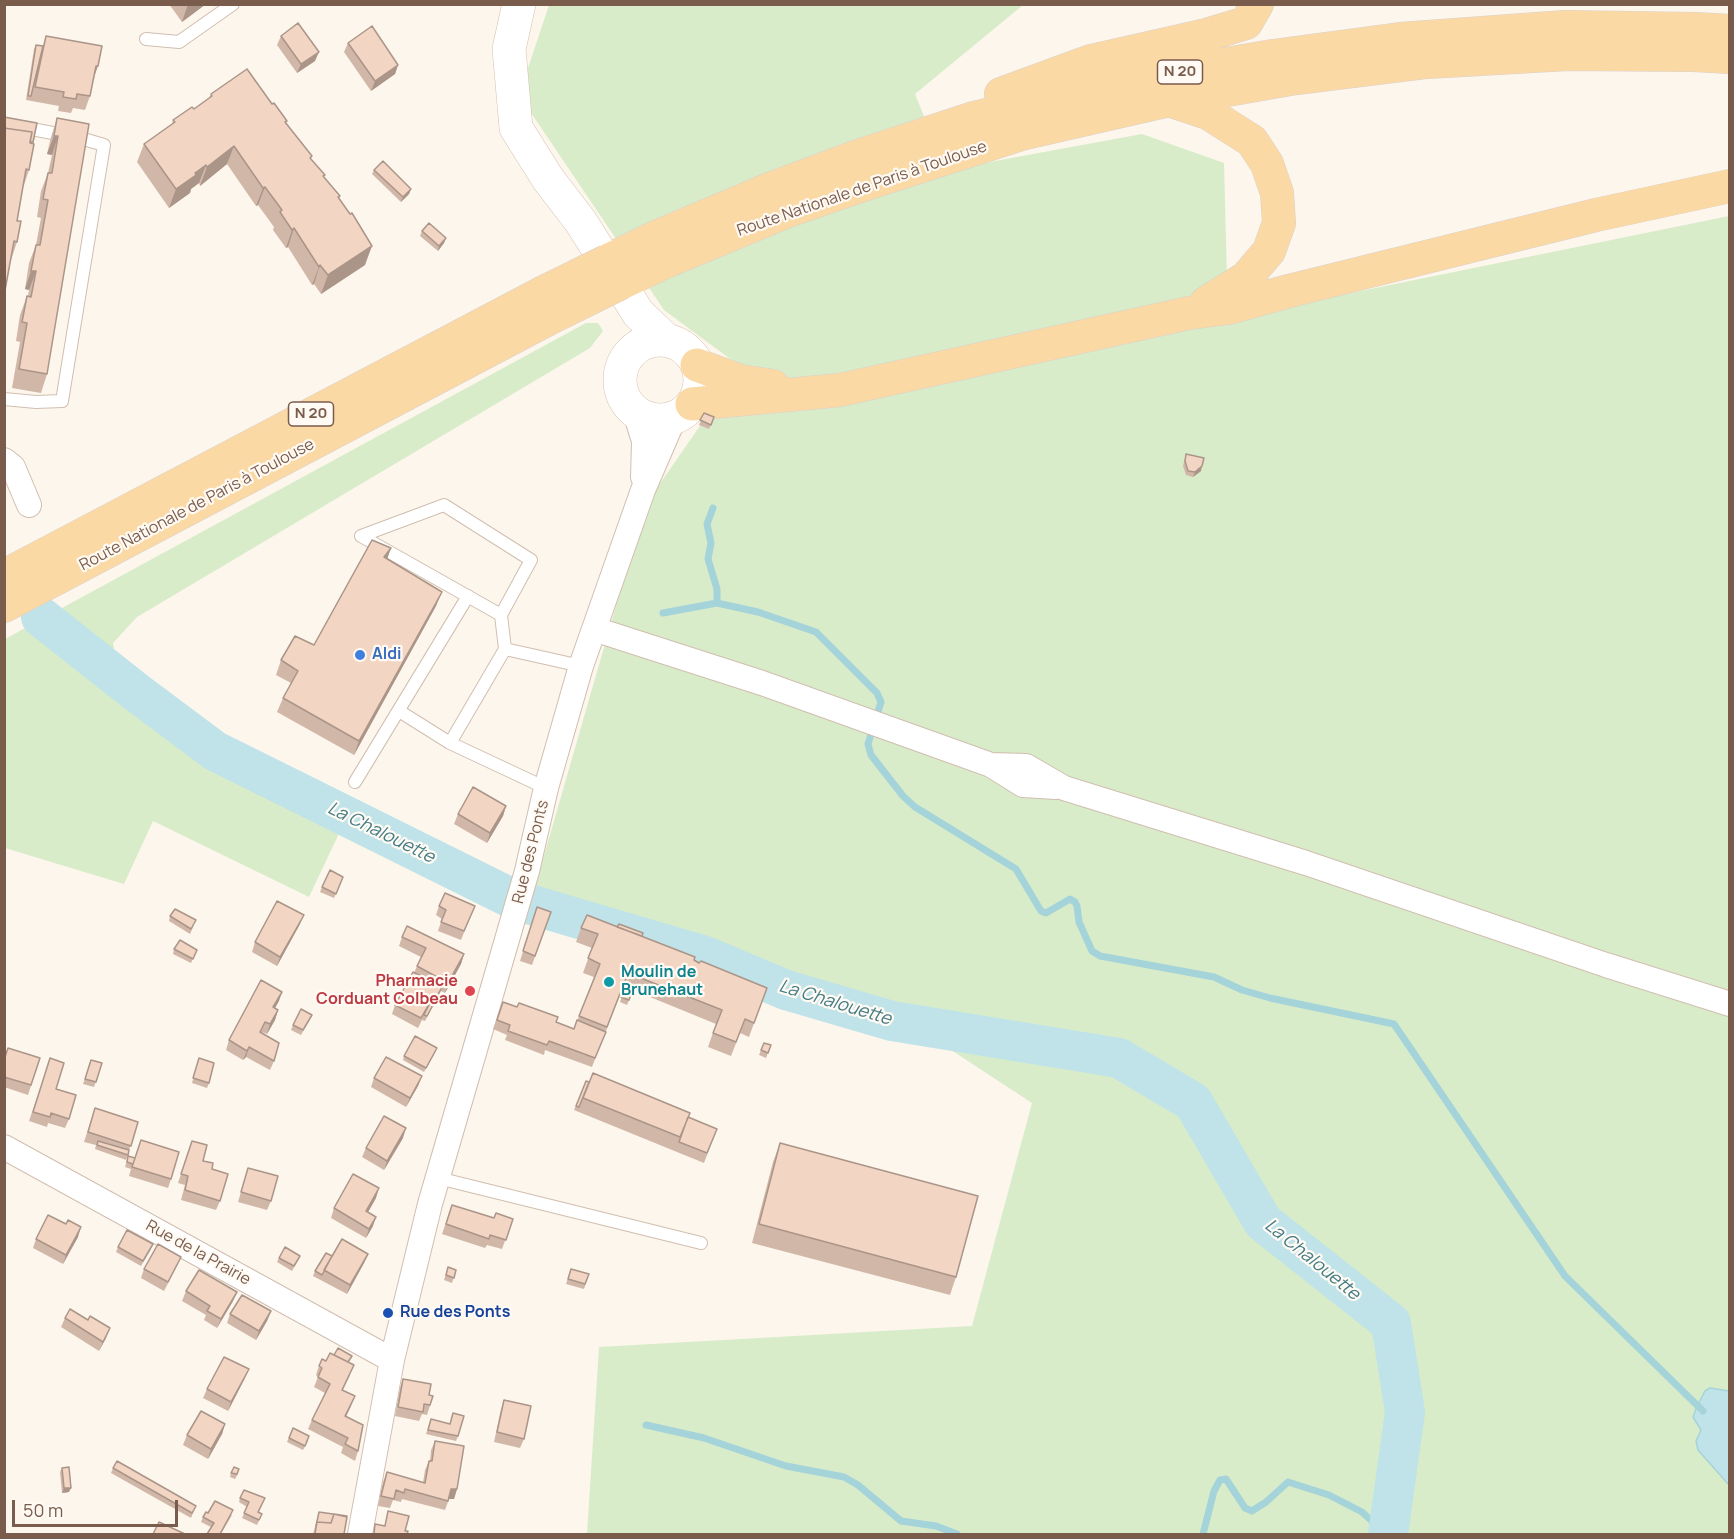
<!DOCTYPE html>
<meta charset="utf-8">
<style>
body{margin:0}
#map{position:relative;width:1734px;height:1539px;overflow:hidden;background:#fdf6ec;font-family:Manrope,sans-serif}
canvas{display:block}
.frame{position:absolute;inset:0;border:6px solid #7a5c4d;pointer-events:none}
.scale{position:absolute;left:12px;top:1500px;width:166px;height:27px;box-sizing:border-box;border:3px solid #7a5c4d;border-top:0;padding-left:8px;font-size:18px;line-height:21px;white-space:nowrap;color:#7a5c4d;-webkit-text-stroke:4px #fffaf3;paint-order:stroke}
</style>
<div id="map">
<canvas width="1734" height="1539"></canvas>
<div class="frame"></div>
<div class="scale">50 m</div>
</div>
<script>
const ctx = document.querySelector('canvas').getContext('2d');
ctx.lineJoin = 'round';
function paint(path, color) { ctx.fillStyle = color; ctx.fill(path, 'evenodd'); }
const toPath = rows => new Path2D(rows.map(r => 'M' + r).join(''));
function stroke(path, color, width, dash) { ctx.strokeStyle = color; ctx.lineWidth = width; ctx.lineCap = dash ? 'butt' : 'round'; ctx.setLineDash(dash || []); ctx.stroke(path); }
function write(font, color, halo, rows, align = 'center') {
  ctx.font = font + ' Manrope,sans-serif'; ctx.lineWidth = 4.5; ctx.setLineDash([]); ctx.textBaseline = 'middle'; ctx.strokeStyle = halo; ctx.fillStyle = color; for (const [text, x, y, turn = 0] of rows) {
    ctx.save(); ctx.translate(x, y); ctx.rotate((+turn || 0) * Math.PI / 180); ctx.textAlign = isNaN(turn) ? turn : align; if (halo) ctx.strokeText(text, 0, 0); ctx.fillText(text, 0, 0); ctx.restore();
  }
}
const green = toPath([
 [549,5,1023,5,915,94,946,170,1142,134,1224,163,1228,318,1729,216,1730,1391,1709,1388,1705,1392,1701,1430,1696,1441,1698,1450,1729,1485,1729,1534,587,1534,599,1347,972,1326,1032,1103,916,1027,535,887,645,505,741,367,664,310,519,95],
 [586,323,598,323,603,331,590,348,137,617,113,643,124,703,353,804,309,897,153,821,124,884,5,848,5,639]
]);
const water = toPath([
 [1710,1388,1729,1391,1729,1485,1698,1450,1696,1441,1701,1430,1693,1417,1697,1406,1705,1391,1710,1388]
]);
const stream = toPath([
 [713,508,707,524,711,543,708,559,717,589,717,603],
 [663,613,717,603,758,612,816,632,877,693,881,702,868,744,871,755,903,796,915,807,1016,869,1041,911,1046,913,1070,899,1075,902,1077,906,1079,922,1092,951,1100,956,1214,977,1242,990,1270,998,1394,1024,1565,1276,1703,1411],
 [646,1425,704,1438,786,1466,844,1477,858,1485,901,1521,936,1526,957,1534],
 [1203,1534,1214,1491,1220,1480,1226,1479,1245,1508,1252,1511,1266,1502,1288,1482,1329,1495,1362,1512,1386,1534]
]);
const river = toPath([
 [41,617,136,692,215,751,515,900,705,956,786,990,892,1021,1119,1058,1193,1102,1263,1222,1391,1323,1405,1412,1388,1534]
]);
const lane = toPath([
 [146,39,179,42,233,4],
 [4,124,80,138,104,145,62,401,36,402,4,399],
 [505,649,581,666],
 [399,711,450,743,546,788],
 [450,743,505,649,501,615,531,560,444,505,361,536,501,615],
 [355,782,468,596],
 [438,1178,701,1243]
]);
const street = toPath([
 [634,409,644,441,643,477],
 [4,460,13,467,29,505],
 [594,629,762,683,991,765,1023,785,1056,787],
 [991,765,1026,766,1064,788,1306,863,1606,965,1730,1004],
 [4,1147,392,1360],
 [360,1534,392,1360,430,1204,527,871,546,788,581,666,643,490,675,416]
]);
const secondary = toPath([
 [519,4,509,49,516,128,548,179,581,222,638,313,666,340],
 '620 380a40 40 0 1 1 80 0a40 40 0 1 1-80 0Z'
]);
const primary = toPath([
 [1001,94,1091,61,1206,35,1246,23,1257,4],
 [1172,101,1208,113,1252,141,1267,164,1277,193,1279,223,1269,251,1246,278,1206,303],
 [607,261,654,238,770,189,853,158,974,118,1132,80,1273,56,1400,39,1565,27,1696,29,1730,31],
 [621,283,665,262,785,212,866,184,1021,134,1170,100,1290,79,1427,62,1568,54,1693,55,1730,57],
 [697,365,740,381,773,386],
 [692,404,840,390,1189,313,1228,308,1289,291,1596,215,1730,186],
 [4,576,542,293],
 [4,606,552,317]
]);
const primaryBridge = toPath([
 [542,293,607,261],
 [552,317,621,283]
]);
const wall = toPath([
 [169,4,206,4,182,22],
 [46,36,93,80,90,96,85,110,73,108,71,113,58,111,59,106,26,100,34,49,36,45,43,46],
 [281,36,315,61,297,73,277,45],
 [348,43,398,65,395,74,371,91,344,52],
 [211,94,272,104,287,121,286,123,312,156,311,159,324,178,340,196,339,198,365,265,321,294,314,284,312,285,288,247,286,248,273,230,274,227,258,205,256,206,227,164,200,186,199,183,191,189,190,193,169,208,137,162,144,144,172,124,173,120,194,109,209,98],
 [4,117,37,123,29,170,23,188,17,221,17,242,11,260],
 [57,118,89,124,47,374,41,393,12,388,20,342,16,341,20,315,27,296,28,296,29,290,25,289,29,263,36,245,41,218,37,217,41,191,48,173,52,155,47,154,51,137],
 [374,170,411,189,409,194,401,202,372,174],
 [422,231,446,238,444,243,438,251,420,236],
 [704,413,714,417,709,429,699,425],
 [1186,454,1201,471,1193,477,1186,475,1183,466],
 [391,548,387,559,436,606,354,755,277,712,283,698,291,683,276,675,281,660,314,645],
 [506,806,503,816,487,843,454,824,458,814],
 [343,877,334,898,320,892,322,887],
 [439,906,471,915,461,940,438,931,442,919,436,915],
 [537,907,551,912,532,965,520,961],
 [170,916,194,925,190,934,169,921],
 [300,924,277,966,252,952,255,942],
 [581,928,642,936,694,960,767,988,749,1037,740,1033,731,1056,708,1047,716,1024,633,990,627,1005,620,1002,625,987,623,987,592,1067,545,1050,544,1055,505,1040,507,1035,493,1029,503,1002,574,1029,594,977,583,973,592,948,576,942],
 [402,937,464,954,461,964,445,993,441,991,438,997,425,1021,422,1020,418,1028,392,1014,395,1005,414,973,421,957,399,946],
 [174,949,197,950,191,963,173,954],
 [279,1001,274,1008,278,1010,275,1020,267,1034,262,1032,261,1033,274,1061,270,1070,246,1057,243,1060,226,1050,229,1040],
 [310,1019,301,1035,291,1030,293,1025],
 [764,1043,771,1045,766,1058,759,1055],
 [8,1048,40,1058,28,1095,4,1087,4,1058],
 [435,1053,424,1072,403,1060,404,1056],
 [199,1058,209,1083,207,1088,192,1083],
 [91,1060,102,1063,94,1087,83,1084],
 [47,1068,69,1119,65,1128,48,1123,47,1127,29,1121],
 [422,1076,418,1086,406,1107,371,1087,374,1078],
 [586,1081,688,1117,717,1129,704,1163,574,1110],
 [95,1108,138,1122,126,1160,95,1149,96,1145,84,1142],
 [403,1138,384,1170,362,1157,366,1148],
 [192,1141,203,1161,212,1169,220,1201,216,1210,181,1200,185,1185,178,1183],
 [780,1143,956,1277,950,1295,752,1243,773,1162],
 [127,1160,171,1179,168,1188,129,1176,131,1169,125,1167],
 [248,1168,271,1201,267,1210,238,1202],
 [376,1198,368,1212,373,1226,366,1238,331,1218,334,1208],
 [452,1205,494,1218,513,1219,502,1249,487,1245,485,1248,442,1234],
 [78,1237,63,1264,33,1248,36,1239],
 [118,1247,151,1249,141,1266,116,1252],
 [368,1254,364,1263,347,1294,313,1276,315,1271,332,1256],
 [300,1256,292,1271,277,1262,279,1258],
 [181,1257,177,1266,164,1291,141,1278,144,1269],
 [448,1267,456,1270,452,1283,444,1280],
 [571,1269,589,1274,584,1289,566,1284],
 [186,1291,233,1301,217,1328,204,1320,206,1315,182,1301],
 [271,1311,267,1321,256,1340,227,1323,230,1314],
 [65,1318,106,1338,99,1351,61,1327],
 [326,1361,349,1363,350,1375,343,1390,351,1406,346,1417,358,1451,355,1461,341,1453,343,1447,308,1429,312,1420,325,1393,314,1387,318,1377,316,1375,319,1366],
 [245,1378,228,1411,203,1398,207,1389],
 [403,1379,429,1395,433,1396,427,1415,422,1414,419,1421,395,1416,400,1388],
 [504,1400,524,1439,520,1448,494,1442,501,1409],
 [431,1419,458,1436,456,1441,426,1434],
 [225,1424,222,1434,208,1459,183,1445,187,1435],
 [293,1428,308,1441,303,1450,287,1442],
 [435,1441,457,1489,454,1499,449,1499,445,1510,402,1499,401,1502,393,1500,390,1508,378,1506,383,1482,387,1472,423,1483,425,1470,429,1461,430,1461,431,1450],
 [62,1468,69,1492,62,1493,60,1472],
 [113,1468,196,1506,191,1518,111,1473],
 [231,1473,238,1474,235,1479,230,1477],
 [240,1498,265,1498,259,1512,262,1514,257,1525,242,1518,247,1507,239,1502],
 [319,1512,344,1534,313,1534],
 [208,1513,232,1515,221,1534,207,1534,211,1527,201,1522,203,1517]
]);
const shadedWall = toPath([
 [188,4,206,4,182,22],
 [319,52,315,61,297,73,301,64],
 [398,65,395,74,371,91,375,81],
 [96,66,98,66,93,80],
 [54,136,58,136,52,155,47,154],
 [234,146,227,164,200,186,207,167],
 [206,165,199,183,191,189,190,193,169,208,176,189,195,173],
 [265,187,258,205,256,206,263,188],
 [411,189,409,194,401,202,403,197],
 [294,228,288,247,286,248,292,230],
 [446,238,444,243,438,251,439,246],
 [372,246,365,265,321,294,328,275],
 [320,265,314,284,312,285,319,267],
 [31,271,36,271,29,290,25,289],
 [1202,466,1201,471,1193,477,1195,472],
 [391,548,386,562,384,557],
 [442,592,436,606,354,755,359,741],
 [506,806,503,816,487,843,490,833],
 [304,915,300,924,277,966,280,957],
 [464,954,461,964,445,993,448,983],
 [442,987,438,997,433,1008,436,998],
 [282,992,279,1001,270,1017,273,1007],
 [278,1010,275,1020,267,1034,270,1024],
 [249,1047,246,1057,243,1060,247,1051],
 [422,1076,418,1086,406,1107,410,1098],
 [406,1128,403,1138,384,1170,387,1161],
 [379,1188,376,1198,363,1221,366,1211],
 [376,1217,373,1226,366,1238,369,1229],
 [81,1227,78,1237,63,1264,66,1255],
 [368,1254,364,1263,347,1294,350,1285],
 [237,1292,233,1301,217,1328,221,1319],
 [271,1311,267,1321,256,1340,259,1331],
 [110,1328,106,1338,99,1351,103,1342],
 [249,1369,245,1378,228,1411,231,1402],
 [355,1396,351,1406,341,1426,345,1416],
 [225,1424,222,1434,208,1459,211,1449],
 [64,1488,71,1488,69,1492,62,1493],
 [451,1489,457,1489,454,1499,448,1499]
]);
const building = toPath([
 [298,23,319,52,301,64,281,36,298,23],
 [372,26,398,65,375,81,348,43,372,26],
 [46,36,102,46,98,66,96,66,90,96,77,94,76,99,63,97,64,92,35,87,46,36],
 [36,45,43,46,31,96,28,96,36,45],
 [247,69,272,104,274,103,287,121,285,122,312,156,310,158,325,175,323,176,340,196,338,197,350,214,352,213,372,246,328,275,320,265,319,267,294,228,292,230,280,212,282,210,265,187,263,188,234,146,207,167,206,165,195,173,196,175,176,189,144,144,175,122,173,120,192,107,194,109,212,96,211,94,247,69],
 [4,117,37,123,33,142,30,142,32,132,4,128,4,117],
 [57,118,89,124,47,374,19,369,27,323,22,322,27,296,31,297,36,271,31,271,36,245,40,245,48,200,43,199,48,173,52,173,58,136,54,136,57,118],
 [4,128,32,132,30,143,34,144,29,170,26,169,17,221,21,221,17,242,14,241,4,296,4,128],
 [383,161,411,189,403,197,374,170,383,161],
 [429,223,446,238,439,246,422,231,429,223],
 [704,413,714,417,711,425,700,420,704,413],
 [1186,454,1204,458,1202,466,1195,472,1188,471,1185,461,1186,454],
 [372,540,391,548,384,557,442,592,359,741,283,698,298,671,281,660,295,636,314,645,372,540],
 [473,787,506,806,490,833,458,814,473,787],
 [330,870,343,877,336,894,322,887,330,870],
 [445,893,475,906,464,931,441,922,446,910,439,906,445,893],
 [277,901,304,915,280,957,255,942,277,901],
 [537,907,551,912,535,956,523,951,537,907],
 [175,909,196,920,191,929,170,916,175,909],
 [587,915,695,957,694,960,699,963,701,961,767,988,754,1023,745,1019,736,1042,713,1033,722,1010,628,973,607,1027,579,1016,600,964,588,958,598,934,581,928,587,915],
 [619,924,643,933,642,936,617,927,619,924],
 [407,926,464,954,448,983,417,966,426,948,402,937,407,926],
 [180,940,197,950,193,959,174,949,180,940],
 [413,972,442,987,436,998,433,997,421,1018,395,1005,413,972],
 [261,980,282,992,273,1007,278,1010,270,1024,265,1022,260,1032,279,1043,274,1061,249,1047,247,1051,229,1040,261,980],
 [627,985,634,987,629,1000,621,997,627,985],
 [431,1001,434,1003,427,1016,424,1015,431,1001],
 [503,1002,517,1007,519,1003,558,1017,556,1022,574,1029,577,1020,606,1032,595,1058,549,1041,547,1045,508,1031,510,1025,497,1020,503,1002],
 [301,1009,312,1015,303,1030,293,1025,301,1009],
 [415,1036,437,1048,426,1068,404,1056,415,1036],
 [764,1043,771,1045,768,1053,761,1050,764,1043],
 [8,1048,40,1058,31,1085,4,1077,4,1060,8,1048],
 [386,1057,422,1076,410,1098,374,1078,386,1057],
 [50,1058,64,1063,56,1089,76,1095,69,1119,51,1113,50,1117,33,1112,50,1058],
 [199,1058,214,1063,209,1083,193,1078,199,1058],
 [91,1060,102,1063,96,1082,85,1079,91,1060],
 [593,1073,690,1113,680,1137,583,1098,593,1073],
 [586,1081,589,1082,579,1107,576,1106,586,1081],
 [95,1108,138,1122,131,1146,88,1132,95,1108],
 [384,1116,406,1128,387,1161,366,1148,384,1116],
 [688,1117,717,1129,707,1153,679,1142,688,1117],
 [141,1140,179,1152,171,1179,132,1167,141,1140],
 [98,1141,129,1150,128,1155,97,1145,98,1141],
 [192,1141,207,1145,203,1161,213,1163,212,1169,228,1174,220,1201,185,1190,188,1176,181,1174,192,1141],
 [780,1143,978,1196,956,1277,759,1224,780,1143],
 [128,1156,135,1158,133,1164,127,1162,128,1156],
 [248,1168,278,1176,271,1201,241,1192,248,1168],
 [353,1174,379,1188,366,1211,376,1217,369,1229,334,1208,353,1174],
 [452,1205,494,1218,496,1213,513,1219,506,1240,490,1235,489,1239,446,1224,452,1205],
 [48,1215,66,1224,68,1220,81,1227,66,1255,36,1239,48,1215],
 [127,1230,153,1244,143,1261,118,1247,127,1230],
 [342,1239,368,1254,350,1285,324,1270,342,1239],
 [158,1244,181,1257,168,1282,144,1269,158,1244],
 [285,1247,300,1256,294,1266,279,1258,285,1247],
 [326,1253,332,1256,322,1275,315,1271,326,1253],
 [448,1267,456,1270,454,1278,446,1275,448,1267],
 [571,1269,589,1274,585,1284,568,1279,571,1269],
 [199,1270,237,1292,221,1319,207,1311,210,1306,186,1291,199,1270],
 [242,1295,271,1311,259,1331,230,1314,242,1295],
 [70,1309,88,1320,90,1316,110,1328,103,1342,65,1318,70,1309],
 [338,1348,352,1356,348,1362,334,1355,338,1348],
 [330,1353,354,1365,342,1390,355,1396,345,1416,363,1425,358,1451,345,1444,348,1438,312,1420,330,1384,318,1377,322,1368,319,1366,322,1359,326,1361,330,1353],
 [224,1357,249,1369,231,1402,207,1389,224,1357],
 [403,1379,431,1384,429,1395,433,1396,430,1405,424,1404,423,1412,398,1407,403,1379],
 [504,1400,531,1406,524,1439,497,1432,504,1400],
 [201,1411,225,1424,211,1449,187,1435,201,1411],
 [453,1413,464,1416,458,1436,428,1430,431,1419,450,1424,453,1413],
 [293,1428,309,1436,305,1446,289,1438,293,1428],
 [435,1441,464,1446,457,1489,451,1489,448,1501,405,1489,404,1493,396,1490,394,1499,381,1496,387,1472,425,1483,429,1461,432,1461,435,1441],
 [117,1461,196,1506,192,1513,113,1468,117,1461],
 [69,1467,71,1488,64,1488,62,1468,69,1467],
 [234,1467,239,1469,237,1474,231,1473,234,1467],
 [244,1490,265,1498,258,1512,262,1514,259,1520,244,1513,249,1502,240,1498,244,1490],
 [215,1501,233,1510,220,1534,207,1534,214,1523,203,1517,206,1512,208,1513,215,1501],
 [388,1511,409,1516,405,1531,408,1531,407,1534,374,1534,375,1524,385,1526,388,1511],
 [319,1512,347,1516,334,1514,331,1523,317,1522,316,1526,319,1512],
 [334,1514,347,1517,344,1534,315,1534,317,1522,331,1523,334,1514],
 [159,1522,185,1534,153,1534,159,1522]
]);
const markers = [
 [360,655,6,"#3f7fe0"],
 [609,982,6,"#0f9aa8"],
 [470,991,6,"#e0444e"],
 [388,1313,6,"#1a4fb4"]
];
const shields = [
 [1180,72,45],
 [311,414,45]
];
const shieldNames = [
 ["N 20",1180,72],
 ["N 20",311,414]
];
const streetNames = [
 ["Route Nationale de Paris à Toulouse",862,189,-19],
 ["Route Nationale de Paris à Toulouse",197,505,-28],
 ["Rue des Ponts",531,852,-76],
 ["Rue de la Prairie",198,1253,29]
];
const shopNames = [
 ["Aldi",372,655]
];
const cultureNames = [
 ["Moulin de",621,973],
 ["Brunehaut",621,991]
];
const healthNames = [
 ["Pharmacie",458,982],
 ["Corduant Colbeau",458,1000]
];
const transitNames = [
 ["Rue des Ponts",400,1313]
];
const waterNames = [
 ["La Chalouette",381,833,26],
 ["La Chalouette",835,1003,17],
 ["La Chalouette",1312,1260,39]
];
paint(green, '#d8ecc9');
paint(water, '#bfe3e8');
stroke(water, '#a5d3da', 1.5);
stroke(stream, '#a5d3da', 7);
stroke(river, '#bfe3e8', 40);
stroke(lane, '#d1beb0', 14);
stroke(street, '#d1beb0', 26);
stroke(secondary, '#d6c0b0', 34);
stroke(primary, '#dad1cd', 34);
stroke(lane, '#fff', 12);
stroke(street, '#fff', 24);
stroke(secondary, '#fff', 33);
stroke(primary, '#fbd9a5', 33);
stroke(primaryBridge, '#dad1cd', 34, []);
stroke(primaryBridge, '#fbd9a5', 33);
paint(wall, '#d1b7a8');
paint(shadedWall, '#aa9588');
paint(building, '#f3d5c3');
stroke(building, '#aa9588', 1.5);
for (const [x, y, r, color] of markers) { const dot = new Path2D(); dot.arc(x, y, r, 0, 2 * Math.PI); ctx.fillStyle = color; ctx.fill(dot); stroke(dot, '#fffaf3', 2); }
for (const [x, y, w] of shields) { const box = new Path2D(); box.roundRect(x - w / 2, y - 12, w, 24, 4.5); ctx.fillStyle = '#fffaf3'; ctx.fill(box); stroke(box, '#7a5c4d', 1.5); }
write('bold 15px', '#7a5c4d', null, shieldNames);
write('16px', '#7a5c4d', '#fffaf3', streetNames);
write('bold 16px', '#366cbe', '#fffaf3', shopNames, 'left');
write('bold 16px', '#0d838f', '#fffaf3', cultureNames, 'left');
write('bold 16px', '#be3a42', '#fffaf3', healthNames, 'right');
write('bold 16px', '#164399', '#fffaf3', transitNames, 'left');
write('italic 18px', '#437c86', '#fffaf3', waterNames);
</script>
